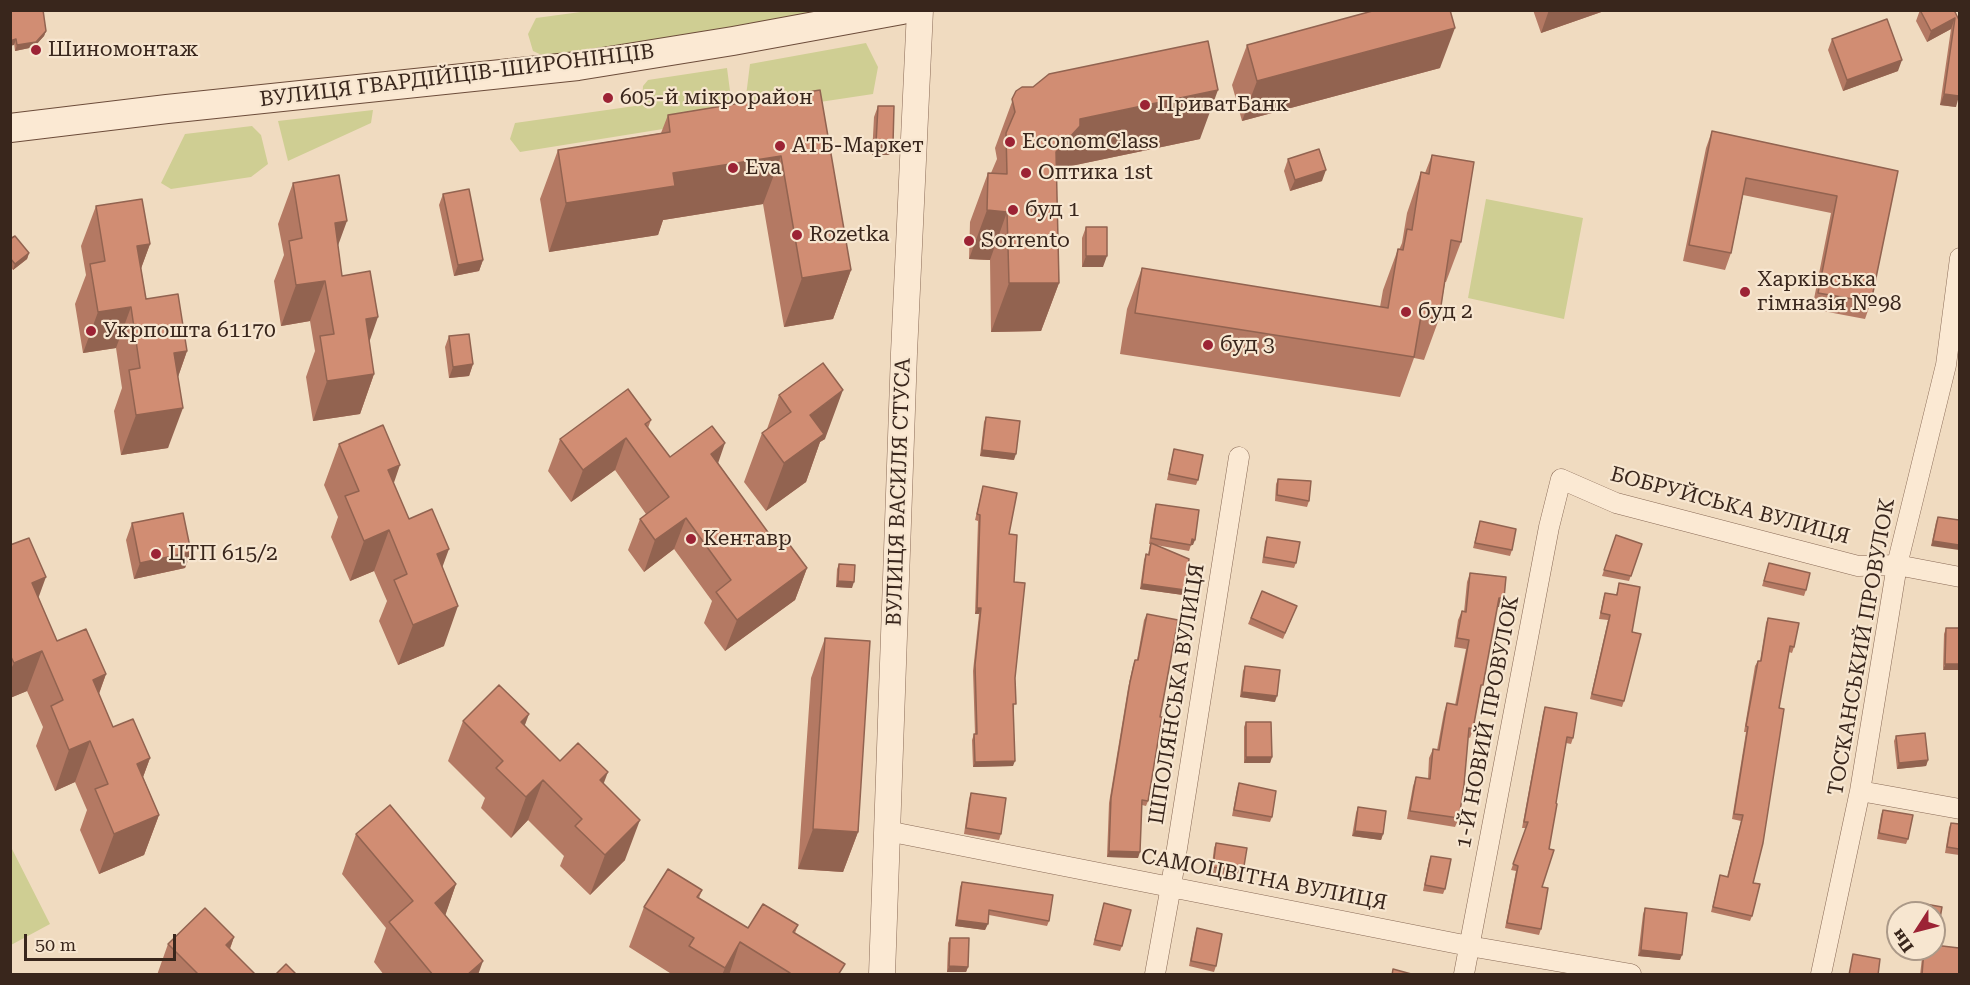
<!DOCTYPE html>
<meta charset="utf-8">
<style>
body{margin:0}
#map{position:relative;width:1970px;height:985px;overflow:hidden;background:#f0dbc0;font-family:"Roboto Serif",serif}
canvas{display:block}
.frame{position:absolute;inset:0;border:12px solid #39261c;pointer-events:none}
.north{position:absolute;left:1886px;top:901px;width:60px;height:60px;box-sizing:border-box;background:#f7e6d0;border:2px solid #ab9988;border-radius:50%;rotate:234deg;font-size:16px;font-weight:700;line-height:24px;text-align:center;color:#39261c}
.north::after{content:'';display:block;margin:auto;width:21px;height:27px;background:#9c2335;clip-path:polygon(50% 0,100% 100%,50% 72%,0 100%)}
.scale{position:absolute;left:24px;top:934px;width:152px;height:27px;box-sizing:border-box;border:3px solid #39261c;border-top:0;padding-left:8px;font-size:18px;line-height:21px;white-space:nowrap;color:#39261c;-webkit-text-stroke:4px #f7e6d0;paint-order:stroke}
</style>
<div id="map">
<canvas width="1970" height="985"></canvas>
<div class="frame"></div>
<div class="north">Пн</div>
<div class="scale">50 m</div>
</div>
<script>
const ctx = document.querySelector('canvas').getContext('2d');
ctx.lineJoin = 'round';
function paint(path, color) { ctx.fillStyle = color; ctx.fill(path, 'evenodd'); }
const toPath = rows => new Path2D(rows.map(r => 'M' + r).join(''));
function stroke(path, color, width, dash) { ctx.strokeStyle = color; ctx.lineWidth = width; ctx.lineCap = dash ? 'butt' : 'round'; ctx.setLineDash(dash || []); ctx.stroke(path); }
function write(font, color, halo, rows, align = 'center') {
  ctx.font = font + ' "Roboto Serif",serif'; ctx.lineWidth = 4.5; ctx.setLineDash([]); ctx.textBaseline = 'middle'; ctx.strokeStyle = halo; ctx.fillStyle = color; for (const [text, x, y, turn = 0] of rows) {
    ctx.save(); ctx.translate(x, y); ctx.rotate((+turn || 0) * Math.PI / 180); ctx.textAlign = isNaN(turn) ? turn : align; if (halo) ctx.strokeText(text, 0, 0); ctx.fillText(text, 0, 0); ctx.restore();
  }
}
const green = toPath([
 [588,11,828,11,546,57,533,51,528,34,536,18],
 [866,43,878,67,873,94,760,111,746,96,750,64],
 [727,68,733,114,719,120,520,152,510,139,515,123,642,105,643,86,648,80],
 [373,110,371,123,288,161,278,121],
 [252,126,261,135,268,164,251,177,171,189,161,183,185,134],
 [1486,199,1583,218,1564,319,1468,298],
 [11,847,50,924,11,945,10,945]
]);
const minor = toPath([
 [1860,791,1960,809],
 [887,831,1469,946,1631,974],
 [1155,974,1171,886,1239,457],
 [1464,974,1549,527,1561,479,1616,503,1858,566,1897,565,1960,577],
 [1821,974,1860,791,1897,565,1946,365,1960,258]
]);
const tertiary = toPath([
 [882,974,904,353,920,10]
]);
const secondary = toPath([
 [10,128,167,109,578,66,733,41,902,10]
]);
const wall = toPath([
 [10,10,46,31,44,36,34,47,15,51],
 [1533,10,1607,10,1541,33],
 [1920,10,1954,10,1959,20,1956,107,1940,105,1951,29,1927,42,1916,21],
 [1832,39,1898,71,1843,91,1828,50],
 [1247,45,1440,68,1242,121,1232,85],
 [820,90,851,270,833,319,784,327,763,204,663,220,658,235,549,252,540,199,558,150,661,133,668,115],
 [1016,91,1200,139,1066,167,1063,175,1056,181,1059,283,1041,331,991,332,990,260,969,259,970,222,988,173,991,173,997,159,995,148],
 [878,106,893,144,889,155,872,155,874,117],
 [1712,131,1898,171,1871,302,1865,319,1812,309,1831,213,1743,195,1731,253,1725,270,1683,261,1706,148],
 [1432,155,1461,242,1446,282,1445,282,1439,319,1424,360,1414,358,1400,397,1120,354,1127,309,1142,268,1380,307,1383,290,1398,249,1399,250,1402,243,1407,213,1421,172,1425,173],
 [1288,159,1322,181,1290,191,1284,171],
 [293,183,342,276,369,341,374,374,360,414,313,421,306,377,315,351,310,321,281,326,274,281,284,255,278,224],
 [443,194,483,260,479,271,454,276,439,205],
 [96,206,150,244,141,268,146,299,187,351,178,377,168,448,121,455,114,411,122,388,116,348,83,353,75,304,86,275,81,246],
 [1086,227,1103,267,1082,267,1082,238],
 [10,239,29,253,27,259,13,270,10,266],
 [449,336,473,364,469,376,449,378,445,347],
 [779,395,825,439,820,442,806,482,766,511,744,482,762,433,767,429],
 [986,417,1014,460,980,456,984,422],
 [651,420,648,428,670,457,718,463,778,546,807,568,795,600,725,651,704,623,712,601,674,549,644,572,628,550,640,519,646,514,615,470,571,502,548,471,560,439],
 [339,444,393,484,409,519,442,568,444,646,398,665,379,621,387,601,374,571,350,581,331,537,338,517,324,485],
 [1174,449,1198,480,1196,485,1167,480],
 [1278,479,1309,501,1307,507,1275,501,1276,484],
 [983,486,1009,534,1014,582,1015,678,1014,710,1013,710,1013,766,973,767,972,740,974,734,975,734,973,671,979,614,975,614,978,521,975,520],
 [1156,504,1193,545,1191,545,1189,551,1156,545,1183,595,1140,589,1144,560,1146,554,1148,555,1150,544,1149,544,1154,510],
 [1938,517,1959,520,1931,546,1936,522],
 [1480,521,1512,550,1510,556,1473,548],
 [132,523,191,552,185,568,134,579,126,540],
 [1616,535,1642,544,1629,581,1602,576],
 [1267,537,1296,563,1294,568,1262,563,1265,542],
 [10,545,38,597,57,641,106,674,99,694,113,727,150,758,143,777,159,815,144,855,99,874,80,830,87,810,75,782,55,791,36,746,43,727,27,691,10,698],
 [1769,563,1806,590,1804,596,1762,586],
 [839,564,852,588,836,587,837,569],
 [1470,573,1504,598,1500,607,1497,607,1473,729,1470,738,1468,737,1459,818,1455,827,1407,819,1413,786,1416,777,1428,779,1429,758,1433,749,1437,750,1444,712,1447,703,1455,705,1466,649,1454,647,1458,620,1462,611,1464,612,1467,582],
 [1619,583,1632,632,1624,701,1622,707,1590,699,1608,620,1599,619,1603,599,1605,593,1616,595],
 [1262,591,1297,606,1283,639,1248,624],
 [1147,614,1160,717,1148,801,1146,806,1142,805,1138,858,1107,857,1109,803,1128,688,1133,665,1135,660,1137,660,1144,620],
 [1768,618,1794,647,1792,653,1789,652,1779,708,1753,883,1752,916,1750,921,1711,912,1720,875,1727,877,1741,821,1732,819,1746,732,1744,732,1755,666,1758,661,1760,661,1766,623],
 [1946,628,1959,628,1943,670,1944,634],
 [825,638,858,832,843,872,798,869,811,678],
 [1245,666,1275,702,1240,697,1243,671],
 [1545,707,1573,738,1571,744,1566,743,1542,887,1541,929,1539,935,1505,928,1516,871,1511,870,1526,828,1522,828,1543,713],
 [463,721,524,726,560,761,603,784,625,860,590,895,560,866,564,856,528,820,511,838,481,808,485,798,448,761],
 [1246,722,1272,757,1270,763,1244,763,1244,727],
 [1896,736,1928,760,1926,766,1897,769,1894,741],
 [1239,783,1272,817,1270,822,1232,816,1237,789],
 [971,793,1001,834,999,840,964,834,969,799],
 [1358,807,1383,834,1381,840,1352,836,1356,813],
 [1883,810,1908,839,1906,844,1877,839,1881,815],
 [1951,823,1959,824,1959,855,1945,853,1949,828],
 [356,834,456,884,445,915,478,975,384,975,374,962,386,928,342,874],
 [1216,843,1243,872,1241,877,1211,873,1214,848],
 [1431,856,1445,889,1443,894,1423,891,1429,861],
 [962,882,1049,921,1047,926,989,915,985,930,955,926,960,887],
 [702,890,699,898,748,928,798,925,795,933,841,975,673,975,629,947,644,907],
 [1104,903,1122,946,1120,951,1093,945],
 [1920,903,1942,907,1937,935,1935,941,1934,940,1934,913,1917,913],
 [1645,908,1680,960,1638,956,1643,914],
 [1197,928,1216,966,1214,972,1189,966,1195,934],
 [234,937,230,949,256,975,157,975,168,944],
 [950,938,968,967,966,972,947,972,948,943],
 [1923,949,1934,949,1959,975,1920,975]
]);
const shadedWall = toPath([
 [1549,10,1607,10,1541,33],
 [1955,18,1951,29,1927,42,1931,31],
 [1455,28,1440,68,1242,121,1257,81],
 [46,31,44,36,34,47,15,51,17,45],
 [16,39,14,45,10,46,10,41],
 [1902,60,1898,71,1843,91,1847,80],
 [1218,90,1200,139,1066,167,1063,175,1038,201,1056,152,1080,119],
 [1944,94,1959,96,1956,107,1940,105],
 [876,143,893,144,889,155,872,155],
 [781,156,763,204,663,220,658,235,549,252,566,203,673,173],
 [1326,170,1322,181,1290,191,1295,180],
 [987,210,1007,212,990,260,969,259],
 [347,221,332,262,335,223],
 [150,244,135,285,137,246],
 [29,253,27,259,13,270,15,264],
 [1086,256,1107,256,1103,267,1082,267],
 [483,260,479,271,454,276,458,265],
 [851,270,833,319,784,327,802,278],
 [325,281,310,321,281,326,296,285],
 [1009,283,1059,283,1041,331,991,332],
 [131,307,116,348,83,353,98,312],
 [378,317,364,357,366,319],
 [187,351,173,391,174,353],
 [473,364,469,376,449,378,453,367],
 [374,374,360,414,313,421,327,381],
 [843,390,825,439,820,442,806,482,766,511,784,463,810,415],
 [183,408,168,448,121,455,136,415],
 [626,438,615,470,571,502,583,470],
 [725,443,714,475,711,454],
 [982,450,1016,454,1014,460,980,456],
 [400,465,386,506,388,470],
 [686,518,674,549,644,572,655,540],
 [389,530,374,571,350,581,364,541],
 [1192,539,1195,540,1193,545,1190,545],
 [1933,541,1959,545,1959,550,1931,546],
 [449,549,434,590,437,554],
 [191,552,185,568,134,579,140,563],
 [807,568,795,600,725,651,737,620],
 [46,577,31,618,32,583],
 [838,581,854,582,852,588,836,587],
 [1142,584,1185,590,1183,595,1140,589],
 [1499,598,1504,598,1500,607,1496,607],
 [458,606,444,646,398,665,413,625],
 [977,608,981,608,979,614,975,614],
 [42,651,27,691,10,698,10,671,14,663],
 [1945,664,1959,664,1959,670,1943,670],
 [106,674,91,715,93,680],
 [1242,692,1277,696,1275,702,1240,697],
 [529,714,514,755,521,722],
 [90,741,75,782,55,791,69,750],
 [1246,757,1272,757,1270,763,1244,763],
 [150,758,135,799,137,764],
 [1928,760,1926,766,1897,769,1899,763],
 [1015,761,1013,766,973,767,975,762],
 [608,772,593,812,600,780],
 [543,780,528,820,511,838,526,797],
 [159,815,144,855,99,874,114,834],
 [640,820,625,860,590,895,605,855],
 [813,829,858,832,843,872,798,869],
 [1355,831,1383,834,1381,840,1352,836],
 [1109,851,1140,852,1138,858,1107,857],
 [456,884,442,925,435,903],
 [957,920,988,924,985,930,955,926],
 [234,937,220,975,226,945],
 [740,942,729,975,722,975,725,968],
 [1641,950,1682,955,1680,960,1638,956],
 [483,961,478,975,467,975],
 [949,966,968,967,966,972,947,972]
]);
const building = toPath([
 [10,10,43,10,46,31,36,42,17,45,16,39,10,41,10,10],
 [1376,10,1450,10,1455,28,1257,81,1247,45,1376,10],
 [1920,10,1954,10,1959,20,1959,96,1944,94,1955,18,1931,31,1920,10],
 [1887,19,1902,60,1847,80,1832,39,1887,19],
 [1208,41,1218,90,1080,119,1080,126,1056,152,1059,283,1009,283,1007,212,987,210,988,173,1007,174,1006,133,1015,112,1012,99,1016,91,1022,87,1033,87,1049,74,1208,41],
 [820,90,851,270,802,278,781,156,673,173,675,186,566,203,558,150,670,132,668,115,820,90],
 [878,106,894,106,893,144,876,143,878,106],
 [1712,131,1898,171,1871,302,1818,293,1837,196,1746,178,1731,253,1689,245,1712,131],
 [1319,149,1326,170,1295,180,1288,159,1319,149],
 [1432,155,1474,162,1461,242,1451,240,1439,319,1421,316,1414,357,1135,313,1142,268,1388,308,1398,249,1403,250,1407,229,1412,230,1421,172,1429,174,1432,155],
 [339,175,347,221,335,223,342,276,370,271,378,317,366,319,374,374,327,381,320,336,334,334,325,281,296,285,289,241,302,238,293,183,339,175],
 [469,189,483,260,458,265,443,194,469,189],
 [142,199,150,244,137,246,146,299,178,294,187,351,174,353,183,408,136,415,129,370,140,368,131,307,98,312,90,264,105,261,96,206,142,199],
 [1086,227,1107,227,1107,256,1086,256,1086,227],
 [15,236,29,253,15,264,10,258,10,239,15,236],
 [469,334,473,364,453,367,449,336,469,334],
 [823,363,843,390,810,415,824,434,784,463,762,433,791,412,779,395,823,363],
 [628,389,651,420,645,424,670,457,712,426,725,443,711,454,778,546,786,540,807,568,737,620,716,592,731,580,686,518,655,540,640,519,669,497,626,438,583,470,560,439,628,389],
 [986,417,1020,421,1016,454,982,450,986,417],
 [383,425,400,465,388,470,409,519,432,509,449,549,437,554,458,606,413,625,394,580,407,574,389,530,364,541,345,496,359,491,339,444,383,425],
 [1174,449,1203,455,1198,480,1169,474,1174,449],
 [1278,479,1311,481,1309,501,1277,495,1278,479],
 [983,486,1017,493,1009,534,1017,535,1014,582,1025,583,1015,678,1016,704,1013,704,1015,761,975,762,974,734,977,734,975,665,981,608,977,608,980,515,977,514,983,486],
 [1156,504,1199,510,1195,540,1192,539,1191,545,1151,538,1156,504],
 [183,513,191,552,140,563,132,523,183,513],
 [1938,517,1959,520,1959,545,1933,541,1938,517],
 [1480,521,1516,529,1512,550,1475,543,1480,521],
 [1616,535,1642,544,1631,576,1604,570,1616,535],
 [1267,537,1300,542,1296,563,1264,557,1267,537],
 [29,538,46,577,32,583,57,641,86,629,106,674,93,680,113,727,133,719,150,758,137,764,159,815,114,834,95,789,108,784,90,741,69,750,51,706,63,700,42,651,14,663,10,655,10,545,29,538],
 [1151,543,1189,559,1185,590,1142,584,1146,554,1149,555,1151,543],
 [1769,563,1810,573,1806,590,1764,581,1769,563],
 [839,564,855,565,854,582,838,581,839,564],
 [1470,573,1506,577,1504,598,1499,598,1483,685,1481,685,1473,729,1469,728,1464,785,1459,818,1410,811,1416,777,1430,779,1433,749,1439,750,1447,703,1457,705,1469,640,1457,638,1462,611,1466,612,1470,573],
 [1619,583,1640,587,1632,632,1641,634,1624,701,1592,694,1610,615,1601,613,1605,593,1617,595,1619,583],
 [1262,591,1297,606,1285,633,1251,618,1262,591],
 [1147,614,1178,620,1160,717,1162,717,1148,801,1142,800,1140,852,1109,851,1111,798,1130,682,1135,660,1138,660,1147,614],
 [1768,618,1799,623,1794,647,1790,646,1779,708,1784,709,1763,843,1753,883,1760,884,1752,916,1713,907,1720,875,1728,877,1743,815,1734,814,1748,727,1746,726,1758,661,1761,661,1768,618],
 [1946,628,1959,628,1959,664,1945,664,1946,628],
 [825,638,870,641,858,832,813,829,825,638],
 [1245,666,1280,670,1277,696,1242,692,1245,666],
 [499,685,529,714,521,722,560,761,578,743,608,772,600,780,640,820,605,855,575,826,582,819,543,780,526,797,496,768,503,761,463,721,499,685],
 [1545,707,1577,713,1573,738,1567,737,1556,803,1557,804,1549,849,1554,850,1542,887,1548,888,1541,929,1507,923,1518,866,1513,864,1528,822,1524,822,1545,707],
 [1246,722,1271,722,1272,757,1246,757,1246,722],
 [1925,733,1928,760,1899,763,1896,736,1925,733],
 [1239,783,1276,791,1272,817,1234,810,1239,783],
 [971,793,1006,798,1001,834,966,828,971,793],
 [390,805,456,884,435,903,483,961,467,975,433,975,389,922,413,901,356,834,390,805],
 [1358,807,1386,811,1383,834,1355,831,1358,807],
 [1883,810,1913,815,1908,839,1879,833,1883,810],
 [1951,823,1959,824,1959,849,1947,847,1951,823],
 [1216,843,1247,848,1243,872,1213,867,1216,843],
 [1431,856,1451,859,1445,889,1425,885,1431,856],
 [668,869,702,890,697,897,748,928,763,904,798,925,793,932,845,964,838,975,789,975,790,973,740,942,725,968,689,946,694,938,644,907,668,869],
 [962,882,1053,895,1049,921,989,910,988,924,957,920,962,882],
 [1104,903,1131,910,1122,946,1095,940,1104,903],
 [1920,903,1942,907,1937,935,1934,934,1934,913,1918,913,1920,903],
 [205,908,234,937,226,945,256,975,199,975,168,944,205,908],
 [1645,908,1687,913,1682,955,1641,950,1645,908],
 [1197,928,1222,934,1216,966,1191,961,1197,928],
 [950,938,969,938,968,967,949,966,950,938],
 [1934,945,1959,948,1959,975,1922,975,1924,949,1934,949,1934,945],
 [1853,954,1880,959,1878,975,1849,975,1853,954],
 [286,964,297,975,275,975,286,964],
 [1393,969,1415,975,1392,975,1393,969]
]);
const markers = [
 [36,50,6,"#9c2335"],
 [608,98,6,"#9c2335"],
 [1145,105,6,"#9c2335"],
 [1010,142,6,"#9c2335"],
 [780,146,6,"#9c2335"],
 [733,168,6,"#9c2335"],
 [1026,173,6,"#9c2335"],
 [1013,210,6,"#9c2335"],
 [797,235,6,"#9c2335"],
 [969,241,6,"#9c2335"],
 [1745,292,6,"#9c2335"],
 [1406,312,6,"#9c2335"],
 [91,331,6,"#9c2335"],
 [1208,345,6,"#9c2335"],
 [691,539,6,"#9c2335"],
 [156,554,6,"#9c2335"]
];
const poiNames = [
 ["Шиномонтаж",48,50],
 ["605-й мікрорайон",620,98],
 ["ПриватБанк",1157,105],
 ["EconomClass",1022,142],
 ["АТБ-Маркет",792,146],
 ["Eva",745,168],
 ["Оптика 1st",1038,173],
 ["буд 1",1025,210],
 ["Rozetka",809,235],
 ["Sorrento",981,241],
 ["Харківська",1757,280],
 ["гімназія №98",1757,304],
 ["буд 2",1418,312],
 ["Укрпошта 61170",103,331],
 ["буд 3",1220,345],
 ["Кентавр",703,539],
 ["ЦТП 615/2",168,554]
];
const streetNames = [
 ["ВУЛИЦЯ ГВАРДІЙЦІВ-ШИРОНІНЦІВ",457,76,-7],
 ["ВУЛИЦЯ ВАСИЛЯ СТУСА",899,492,-88],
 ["БОБРУЙСЬКА ВУЛИЦЯ",1730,506,15],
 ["ТОСКАНСЬКИЙ ПРОВУЛОК",1862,647,-80],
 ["ШПОЛЯНСЬКА ВУЛИЦЯ",1177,694,-81],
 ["1-Й НОВИЙ ПРОВУЛОК",1488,722,-79],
 ["САМОЦВІТНА ВУЛИЦЯ",1264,880,11]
];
paint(green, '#cfce93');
stroke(minor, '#8a6b57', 21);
stroke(tertiary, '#8a6b57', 27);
stroke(secondary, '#6c4c3a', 30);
stroke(minor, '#fbe9d3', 20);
stroke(tertiary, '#fbe9d3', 26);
stroke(secondary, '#fbe9d3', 28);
paint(wall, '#b47963');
paint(shadedWall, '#926350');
paint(building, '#d18d73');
stroke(building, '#926350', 1.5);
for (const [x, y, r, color] of markers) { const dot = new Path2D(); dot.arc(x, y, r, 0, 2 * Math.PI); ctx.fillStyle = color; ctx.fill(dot); stroke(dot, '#f7e6d0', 2); }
write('21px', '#39261c', '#f7e6d0', poiNames, 'left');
write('21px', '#39261c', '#f7e6d0', streetNames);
</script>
